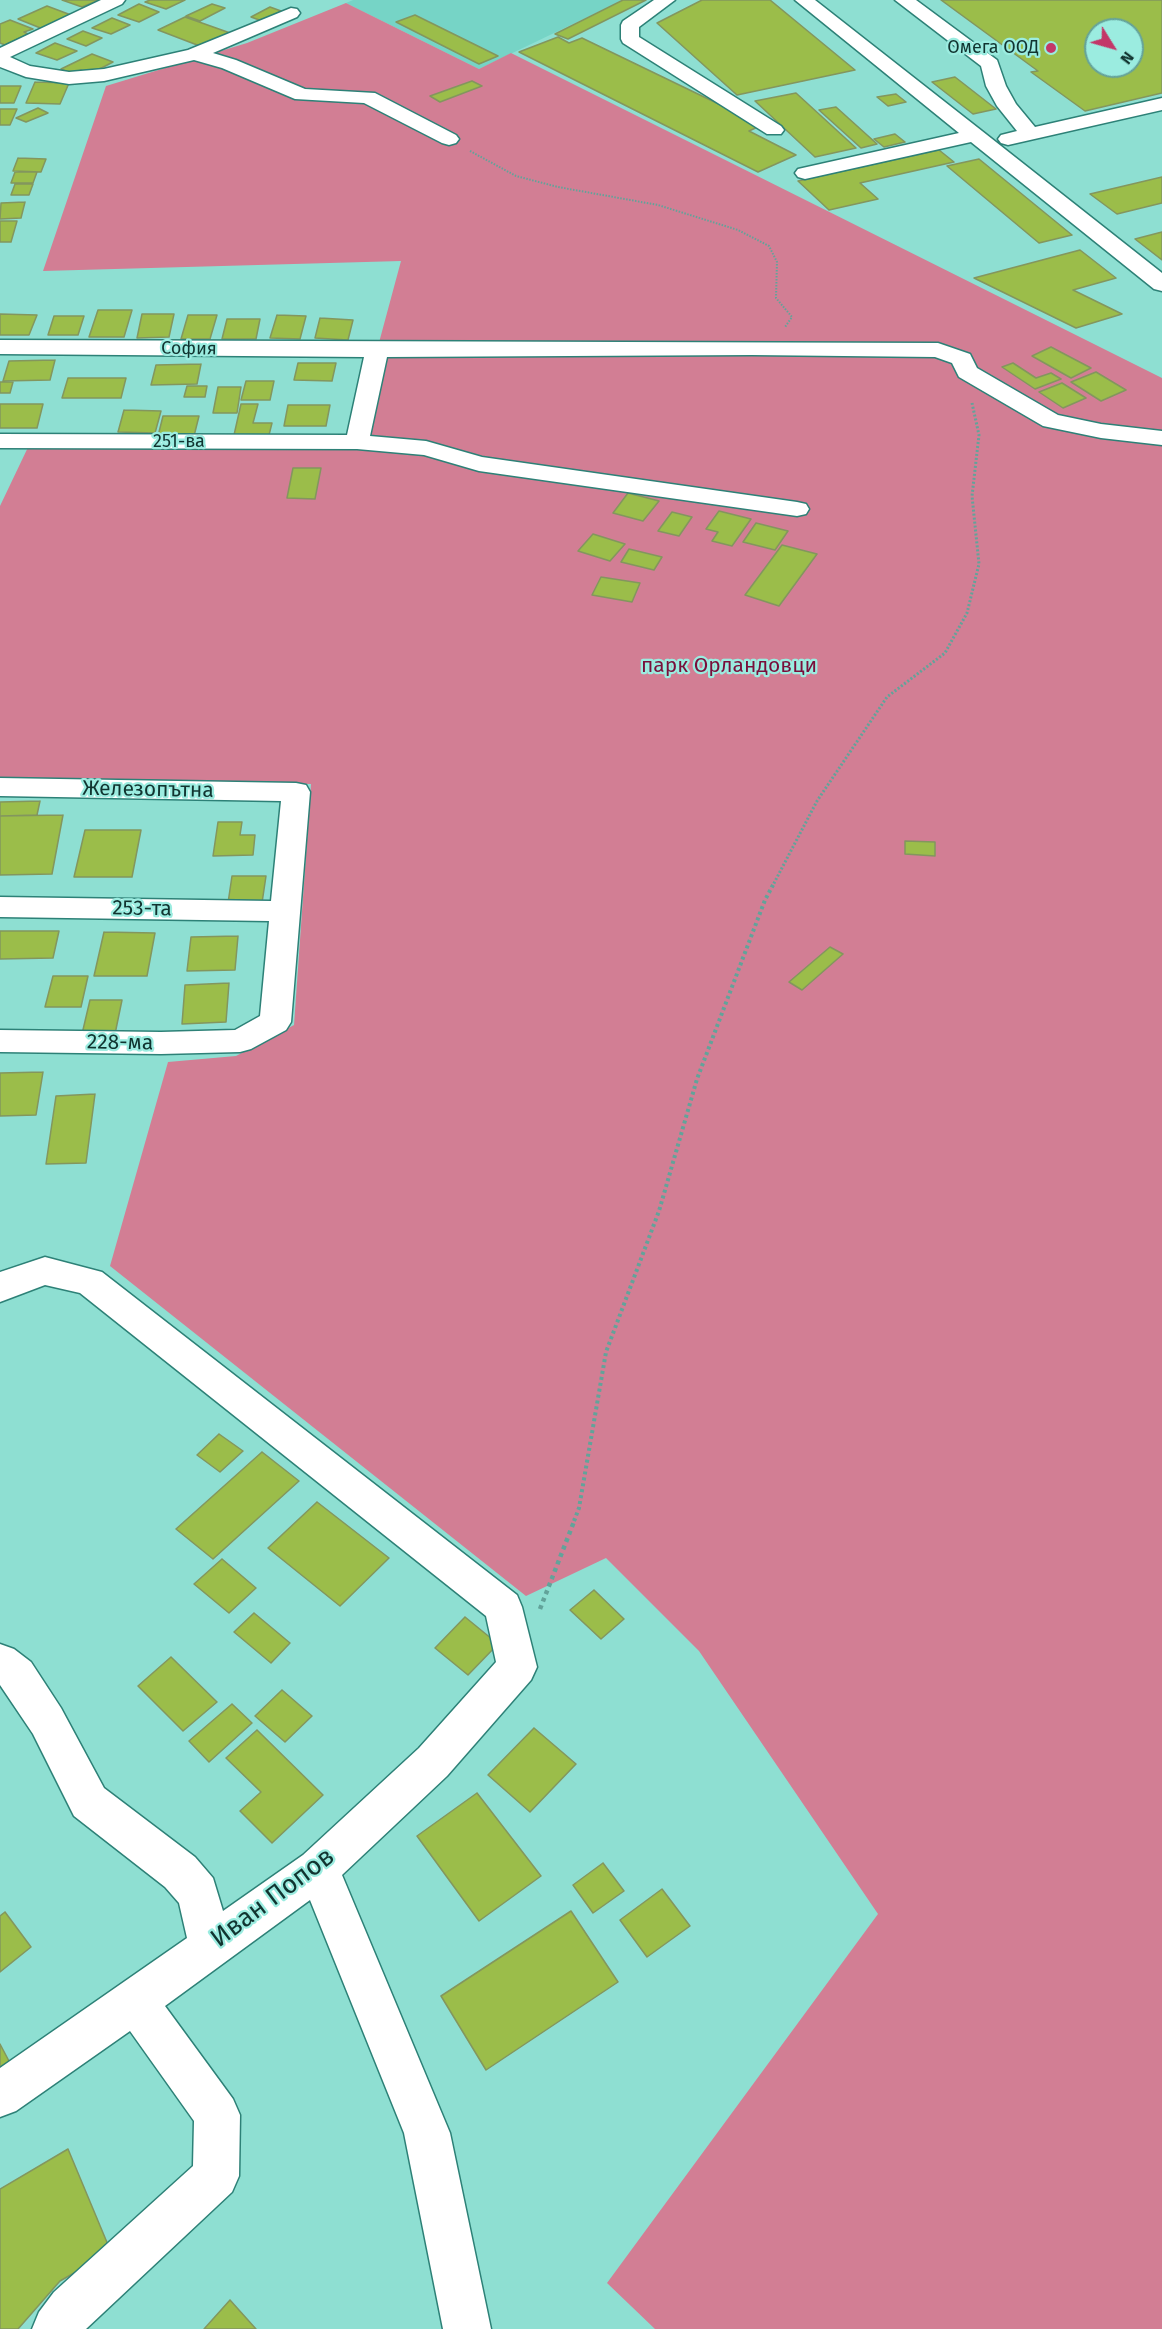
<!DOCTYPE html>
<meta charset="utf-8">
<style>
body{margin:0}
#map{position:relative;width:1162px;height:2329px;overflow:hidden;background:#8edfd2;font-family:"Fira Sans",sans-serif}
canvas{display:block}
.north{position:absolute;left:1084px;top:18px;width:60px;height:60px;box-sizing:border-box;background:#9bece0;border:2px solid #64a29a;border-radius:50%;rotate:127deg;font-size:16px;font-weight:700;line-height:24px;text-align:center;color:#113430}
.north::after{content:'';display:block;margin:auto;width:21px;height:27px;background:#c33768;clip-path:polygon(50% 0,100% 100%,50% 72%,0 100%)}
</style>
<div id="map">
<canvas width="1162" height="2329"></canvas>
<div class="north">N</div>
</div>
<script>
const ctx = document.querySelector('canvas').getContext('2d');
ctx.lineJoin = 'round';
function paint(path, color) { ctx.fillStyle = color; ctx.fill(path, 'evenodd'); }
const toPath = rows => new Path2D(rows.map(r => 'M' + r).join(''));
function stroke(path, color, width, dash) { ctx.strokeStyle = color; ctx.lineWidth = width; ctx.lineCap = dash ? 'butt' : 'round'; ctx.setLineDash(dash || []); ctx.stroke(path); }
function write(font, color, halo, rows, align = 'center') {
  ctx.font = font + ' "Fira Sans",sans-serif'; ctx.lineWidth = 4.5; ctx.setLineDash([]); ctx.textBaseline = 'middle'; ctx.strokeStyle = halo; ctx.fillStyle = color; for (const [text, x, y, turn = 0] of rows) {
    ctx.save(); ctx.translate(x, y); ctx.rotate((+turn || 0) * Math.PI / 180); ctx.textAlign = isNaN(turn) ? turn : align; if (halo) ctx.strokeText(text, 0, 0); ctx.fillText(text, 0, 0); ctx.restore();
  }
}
const built = toPath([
 [353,0,623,0,479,69,346,3]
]);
const green = toPath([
 [346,3,479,69,511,53,1162,378,1162,2329,655,2329,607,2283,878,1914,699,1651,606,1558,526,1596,110,1266,168,1062,236,1056,294,1025,311,784,0,778,0,506,31,441,357,442,377,350,401,261,43,271,106,86,247,43]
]);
const building = toPath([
 [62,0,99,0,82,7,62,0],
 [150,0,185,0,166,9,145,2,150,0],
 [623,0,646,0,568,39,555,34,623,0],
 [702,0,770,0,855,70,737,95,657,23,702,0],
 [941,0,1162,0,1162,93,1085,111,1031,72,1038,71,941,0],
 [1096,30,1132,30,1132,66,1096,66,1096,30],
 [139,4,159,12,139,22,118,15,139,4],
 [212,4,225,8,200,21,186,16,212,4],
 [47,6,71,15,43,29,18,19,47,6],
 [270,7,281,11,262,21,251,17,270,7],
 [415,15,498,56,479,64,396,22,415,15],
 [185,17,233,34,205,48,158,30,185,17],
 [112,18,130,25,111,34,92,28,112,18],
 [10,20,33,29,24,32,28,34,5,45,0,43,0,24,10,20],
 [83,31,102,38,86,46,67,39,83,31],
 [558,37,569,43,582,38,762,125,749,131,796,155,758,172,519,52,558,37],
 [55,43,77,51,57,60,36,53,55,43],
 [92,54,113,62,90,74,81,70,73,74,61,69,92,54],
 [955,77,996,109,973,114,932,82,955,77],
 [472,81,482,86,440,102,430,96,472,81],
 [35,82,69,83,60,104,26,103,35,82],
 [0,86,21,86,14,103,0,103,0,86],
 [796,93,856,148,815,157,755,101,796,93],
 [896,94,906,102,888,106,877,97,896,94],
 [836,107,877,144,861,148,819,110,836,107],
 [38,108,48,113,26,122,16,118,38,108],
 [0,109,17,109,10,125,0,125,0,109],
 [895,134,905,142,884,147,874,139,895,134],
 [939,150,954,162,860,183,878,199,829,210,798,181,939,150],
 [18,158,46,159,41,172,13,171,18,158],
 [979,159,1072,235,1039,243,947,166,979,159],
 [15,172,37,172,33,183,11,183,15,172],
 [1162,177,1162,203,1117,214,1090,194,1162,177],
 [15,184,33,184,29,195,11,195,15,184],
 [25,202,21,218,0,219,1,203,25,202],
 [0,221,17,221,11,242,0,242,0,221],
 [1162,232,1162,260,1135,239,1162,232],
 [1080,250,1116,278,1073,290,1122,314,1076,328,974,278,1080,250],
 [98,310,132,310,124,337,89,337,98,310],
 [0,314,37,315,29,335,0,335,0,314],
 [142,314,174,314,169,337,137,338,142,314],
 [188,315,217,315,210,339,181,339,188,315],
 [277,315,306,316,300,339,270,338,277,315],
 [54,316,84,316,78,335,48,335,54,316],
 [320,318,353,320,348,340,315,338,320,318],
 [227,319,260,319,256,339,222,339,227,319],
 [1051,347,1091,368,1071,378,1032,356,1051,347],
 [55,360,50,380,3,381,9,361,55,360],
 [298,363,336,363,332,381,294,380,298,363],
 [1013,363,1036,378,1051,373,1061,379,1035,389,1002,367,1013,363],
 [201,364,197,384,151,385,156,365,201,364],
 [1096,372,1126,390,1101,401,1071,382,1096,372],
 [68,378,126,378,121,398,62,398,68,378],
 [246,381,274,381,270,400,241,400,246,381],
 [0,382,13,382,10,393,0,393,0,382],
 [1062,383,1086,398,1063,408,1039,392,1062,383],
 [187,386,207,386,205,397,184,397,187,386],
 [218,387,241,387,237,413,213,413,218,387],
 [0,404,43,404,37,428,0,428,0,404],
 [241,404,258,404,253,423,272,423,269,435,234,435,241,404],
 [288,405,330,405,326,426,284,426,288,405],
 [124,410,161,411,155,433,118,432,124,410],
 [163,416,199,416,194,436,158,436,163,416],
 [293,468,321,468,315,499,287,498,293,468],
 [628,493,659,501,643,521,613,513,628,493],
 [719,511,751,519,732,546,712,541,718,532,706,529,719,511],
 [672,512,692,517,679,536,658,531,672,512],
 [756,523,788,531,775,550,743,542,756,523],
 [593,534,625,544,610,561,578,551,593,534],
 [782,545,817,554,779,606,745,595,782,545],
 [629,549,662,557,654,570,621,562,629,549],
 [601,577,640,583,632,602,592,595,601,577],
 [40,801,37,815,0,816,0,802,40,801],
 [63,815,52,874,0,875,0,816,63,815],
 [218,822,242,822,240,835,255,835,253,855,213,856,218,822],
 [85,830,141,830,132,877,74,877,85,830],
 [905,841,935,842,935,856,905,854,905,841],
 [232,876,266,876,262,903,228,903,232,876],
 [0,931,59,931,53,958,0,959,0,931],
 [104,932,155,933,147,976,94,976,104,932],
 [238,936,235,970,187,971,191,937,238,936],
 [830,947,843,954,802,990,789,982,830,947],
 [53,976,88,976,81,1007,45,1007,53,976],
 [229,983,226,1022,182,1024,185,985,229,983],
 [90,1000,122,1000,115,1034,82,1034,90,1000],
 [43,1072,36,1115,0,1116,0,1073,43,1072],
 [95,1094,86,1163,46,1164,56,1096,95,1094],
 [219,1434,243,1451,220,1472,197,1455,219,1434],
 [262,1452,299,1481,213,1559,176,1529,262,1452],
 [317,1502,389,1558,340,1606,268,1548,317,1502],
 [222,1559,256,1588,229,1613,194,1584,222,1559],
 [594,1590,624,1619,601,1639,570,1610,594,1590],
 [254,1613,290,1643,271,1663,234,1632,254,1613],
 [465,1617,498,1644,468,1675,435,1648,465,1617],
 [171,1657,217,1702,183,1731,138,1686,171,1657],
 [282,1690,312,1716,285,1742,255,1716,282,1690],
 [232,1704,252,1723,209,1762,189,1741,232,1704],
 [534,1728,576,1764,530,1812,488,1775,534,1728],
 [257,1730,323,1795,272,1843,240,1811,261,1792,226,1758,257,1730],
 [477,1793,541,1876,479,1921,417,1836,477,1793],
 [603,1863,624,1891,593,1913,573,1885,603,1863],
 [662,1889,690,1926,647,1957,620,1920,662,1889],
 [571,1911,618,1982,486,2070,441,1996,571,1911],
 [5,1912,31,1947,0,1972,0,1916,5,1912],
 [0,2044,10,2063,0,2070,0,2044],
 [68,2149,111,2252,60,2281,18,2329,0,2329,0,2189,68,2149],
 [230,2300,256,2329,204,2329,230,2300]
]);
const pathFar3 = toPath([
 [470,151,516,176,558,187,658,205,738,230,769,246,777,262,776,298,792,317,785,327]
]);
const pathFar2 = toPath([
 [772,887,817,801,887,697,945,653,967,613,979,564,972,496,979,435,972,403]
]);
const pathFar1 = toPath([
 [574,1521,579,1508,606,1352,659,1211,697,1079,765,900,773,885]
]);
const path = toPath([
 [540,1609,575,1519]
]);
const minor = toPath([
 [101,0,125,0,122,4,10,57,30,66,69,72,104,69,188,50,291,8,297,9,300,13,297,17,213,53,236,60,305,89,375,93,456,135,459,139,456,143,449,145,442,143,364,103,295,99,222,68,194,60,104,81,69,84,26,77,0,67,0,48,101,0],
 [654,0,675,0,639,27,639,37,781,126,784,130,781,134,767,134,623,43,621,39,621,25,623,21,654,0],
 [795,0,815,0,982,131,1162,273,1162,291,1154,289,971,142,805,179,798,177,795,173,798,169,959,133,795,0],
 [895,0,916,0,997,60,1006,86,1016,104,1035,127,1162,98,1162,110,1008,145,1001,143,998,139,1001,135,1017,131,997,106,986,86,981,66,895,0],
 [0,340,938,343,970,354,977,368,1058,415,1101,424,1162,431,1162,445,1101,438,1043,426,959,377,952,363,935,357,752,355,387,357,370,436,426,441,482,457,797,502,806,504,809,509,806,514,797,516,479,471,424,455,357,449,0,448,0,434,347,435,364,357,0,354,0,340],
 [0,778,296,783,306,785,310,792,291,1022,286,1030,251,1049,240,1052,161,1054,0,1052,0,1030,161,1032,235,1030,260,1016,269,921,0,917,0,897,271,901,281,801,0,796,0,778],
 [45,1257,102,1272,517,1595,522,1607,537,1667,531,1680,447,1776,342,1875,450,2133,491,2329,443,2329,404,2133,310,1900,165,2006,233,2099,240,2115,239,2176,232,2192,86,2329,32,2329,39,2312,54,2292,193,2166,194,2121,130,2031,16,2111,0,2117,0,2068,187,1938,179,1903,165,1887,74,1816,33,1734,0,1685,0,1644,14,1649,31,1662,61,1708,104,1788,195,1857,213,1878,223,1911,303,1855,419,1748,496,1662,486,1616,80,1293,45,1285,0,1302,0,1272,45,1257]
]);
const markers = [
 [1051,48,6,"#c33768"]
];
const farPoinames = [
 ["Омега ООД",1039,48]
];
const farStreetnames = [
 ["София",189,349,1],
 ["251-ва",179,442]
];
const parkNames = [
 ["парк Орландовци",729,666]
];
const streetNames = [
 ["Железопътна",148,790,1],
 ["253-та",142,909,1],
 ["228-ма",120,1043,1]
];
const nearStreetnames = [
 ["Иван Попов",273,1898,-37]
];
paint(built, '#76d4c6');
paint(green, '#d27e94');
paint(building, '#9bbd4a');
stroke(building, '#83965e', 1.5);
stroke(minor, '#2d8177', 3);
stroke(pathFar3, '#62a39a', 2, [1.5, 1.5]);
stroke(pathFar2, '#62a39a', 3, [2, 2]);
stroke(pathFar1, '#62a39a', 4, [3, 3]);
stroke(path, '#62a39a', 4.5, [4, 4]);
paint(minor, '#fff');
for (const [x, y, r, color] of markers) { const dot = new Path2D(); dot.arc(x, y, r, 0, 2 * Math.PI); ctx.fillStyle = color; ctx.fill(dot); stroke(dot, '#9bece0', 2); }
write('18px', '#113430', '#9bece0', farPoinames, 'right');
write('18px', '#113430', '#9bece0', farStreetnames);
write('21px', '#790e3a', '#9bece0', parkNames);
write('21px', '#113430', '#9bece0', streetNames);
write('26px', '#113430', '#9bece0', nearStreetnames);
</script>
